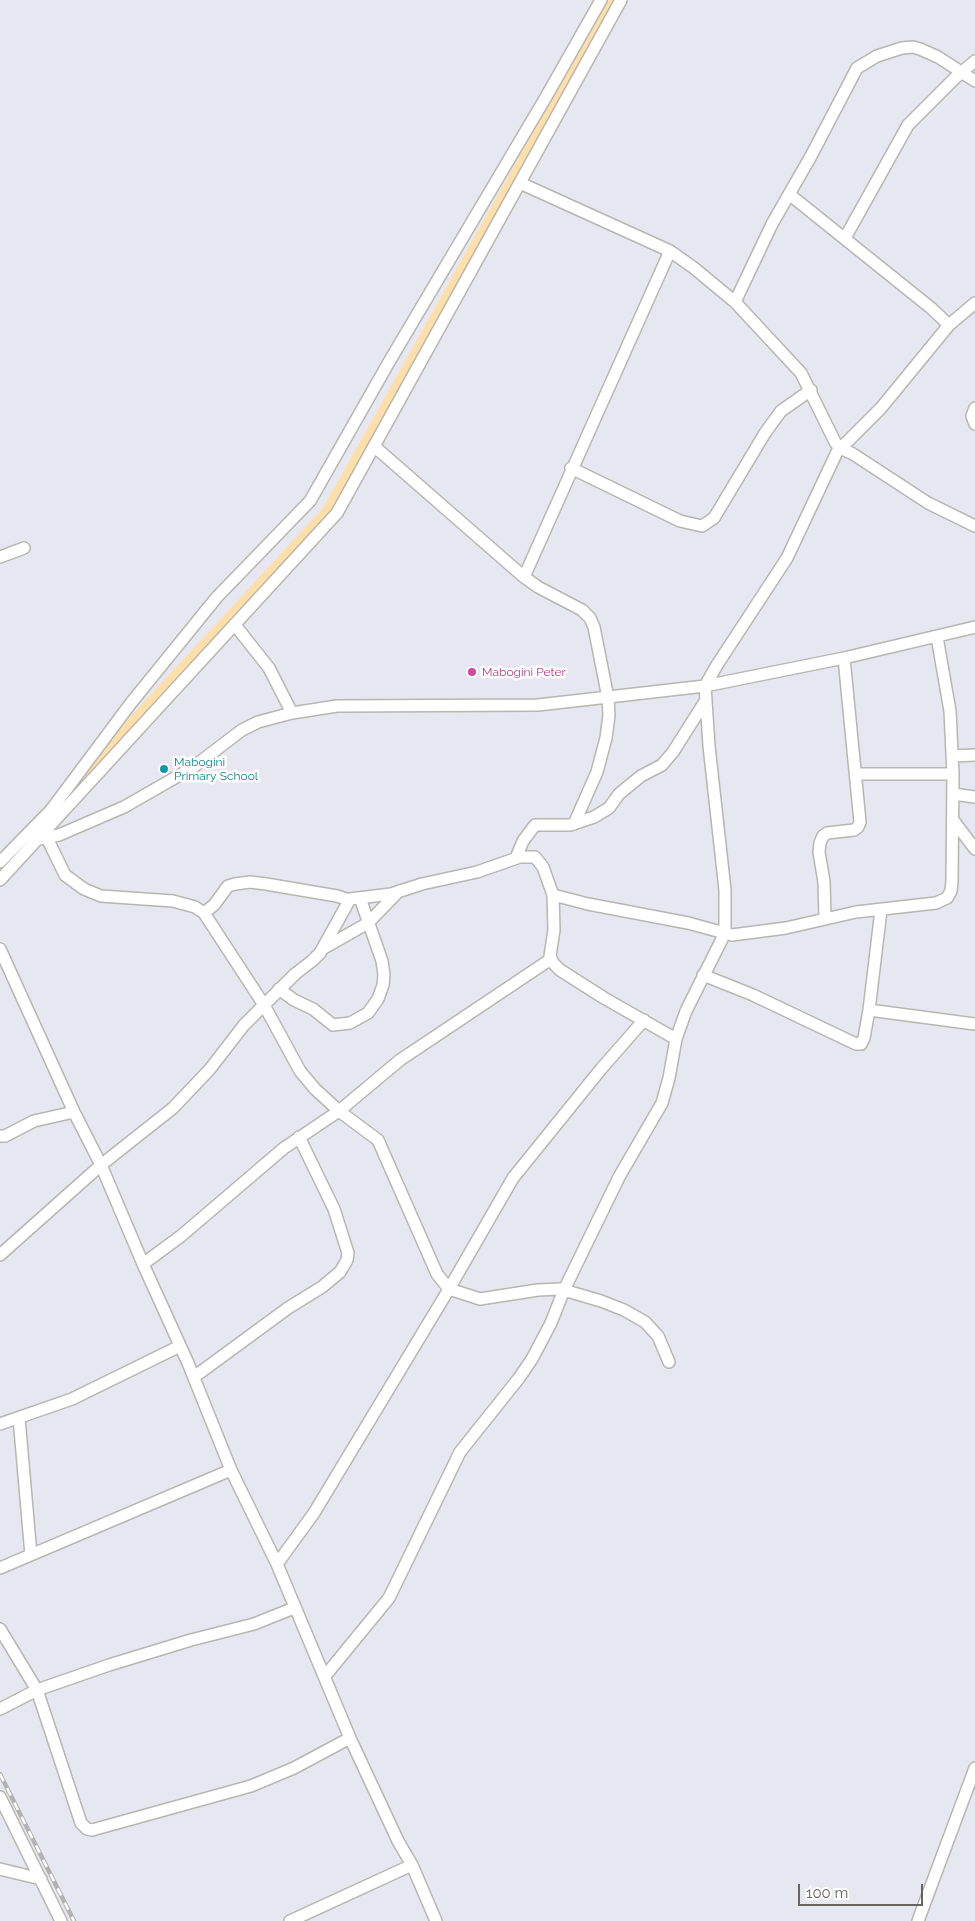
<!DOCTYPE html>
<style>
body{margin:0}
#map{position:relative;width:975px;height:1921px;overflow:hidden;background:#e7e7f1;font-family:Raleway,sans-serif}
canvas{display:block}
.scale{position:absolute;left:798px;top:1884px;width:125px;height:22px;box-sizing:border-box;border:2px solid #68655e;border-top:0;padding-left:6px;font-size:15px;line-height:18px;white-space:nowrap;color:#68655e;-webkit-text-stroke:4px #fff;paint-order:stroke}
</style>
<div id="map">
<canvas width="975" height="1921"></canvas>
<div class="scale">100 m</div>
</div>
<script>
const ctx = document.querySelector('canvas').getContext('2d');
ctx.lineJoin = 'round';
const toPath = rows => new Path2D(rows.map(r => 'M' + r).join(''));
function stroke(path, color, width, dash) { ctx.strokeStyle = color; ctx.lineWidth = width; ctx.lineCap = dash ? 'butt' : 'round'; ctx.setLineDash(dash || []); ctx.stroke(path); }
function write(font, color, halo, rows, align = 'center') {
  ctx.font = font + ' Raleway,sans-serif'; ctx.lineWidth = 5; ctx.setLineDash([]); ctx.textBaseline = 'middle'; ctx.strokeStyle = halo; ctx.fillStyle = color; for (const [text, x, y, turn = 0] of rows) {
    ctx.save(); ctx.translate(x, y); ctx.rotate((+turn || 0) * Math.PI / 180); ctx.textAlign = isNaN(turn) ? turn : align; if (halo) ctx.strokeText(text, 0, 0); ctx.fillText(text, 0, 0); ctx.restore();
  }
}
const canal = toPath([
 [81,777,327,510,612,0]
]);
const minor = toPath([
 [520,183,670,251,694,268,735,302,801,373,835,442,840,448,853,454,928,503,975,526],
 [789,194,931,308,949,325],
 [845,238,908,125,955,78,975,61],
 [735,302,772,224,811,156,857,68,877,56,902,48,913,47,920,49,938,57,975,81],
 [975,408,972,416,975,424],
 [375,447,524,577,538,587,582,610,590,618,594,627,608,698,609,715,606,738,597,772,574,824],
 [571,468,680,521,702,526,714,518,765,433,781,411,811,390],
 [0,557,24,548],
 [524,577,670,251],
 [235,625,269,668,292,713],
 [952,756,975,755],
 [856,774,953,774],
 [953,794,975,797],
 [953,820,975,849],
 [47,838,65,875,84,889,101,896,173,901,195,907,204,913,264,1005,300,1071,315,1089,339,1111,378,1140,437,1274,449,1289,480,1299,538,1290,560,1289,601,1301,624,1310,645,1322,658,1336,669,1362],
 [39,839,59,835,124,807,192,768,242,730,258,722,292,713,337,706,538,705,705,686,844,658,975,627],
 [516,858,523,841,535,825,570,825,594,817,609,808,619,794,641,776,662,765,673,752,706,700],
 [0,862,51,810,131,703,217,597,310,501,389,362,546,97,601,0],
 [0,880,337,513,621,0],
 [553,895,588,904,688,923,732,935,786,928,856,912,936,903,947,898,951,891,952,881,953,774,950,711,937,637],
 [204,913,214,905,228,886,235,884,250,882,266,884,337,896,349,900],
 [825,918,824,882,819,852,820,843,823,836,827,833,854,830,858,827,860,822,844,658],
 [324,948,368,923,399,891],
 [0,949,74,1112,101,1165,143,1264,188,1363,231,1470,277,1564,350,1738,398,1841,412,1865,436,1921],
 [703,975,753,995,856,1044,861,1044,864,1038,869,1010,881,910],
 [279,989,294,1000,313,1009,333,1025,350,1023,368,1013,378,999,383,985,384,975,382,961,360,898],
 [869,1010,975,1024],
 [0,1136,5,1136,34,1121,74,1112],
 [0,1255,101,1165,173,1108,210,1069,244,1025,295,974,312,961,320,953,350,899,391,894,422,884,477,872,520,857,535,857,543,867,553,895,554,930,550,956,553,963,560,970,604,998,676,1039],
 [143,1264,181,1236,284,1148,339,1111,400,1060,551,959],
 [194,1377,288,1308,322,1287,340,1272,347,1260,348,1253,334,1209,299,1137],
 [19,1418,31,1555],
 [0,1424,72,1399,180,1346],
 [277,1564,314,1513,449,1289,513,1178,601,1069,644,1020],
 [0,1568,231,1470],
 [0,1629,37,1690,81,1823,87,1829,92,1830,251,1786,294,1768,350,1738],
 [325,1676,389,1598,460,1452,519,1378,532,1359,551,1323,564,1290,619,1177,662,1103,669,1078,676,1039,686,1011,725,933,725,890,709,746,705,686,717,665,787,558,837,452,881,408,949,325,975,303],
 [0,1709,37,1690,109,1665,191,1640,254,1624,294,1608],
 [0,1797,61,1921],
 [0,1869,41,1879],
 [290,1921,412,1865],
 [918,1921,975,1768]
]);
const rail = toPath([
 [0,1774,74,1921]
]);
const markers = [
 [472,672,5,"#d1479c"],
 [164,769,5,"#0f9aa8"]
];
const hotelNames = [
 ["Mabogini Peter",482,672]
];
const cultureNames = [
 ["Mabogini",174,762],
 ["Primary School",174,776]
];
stroke(canal, '#ffdfa9', 9);
stroke(minor, '#b7b6af', 14);
stroke(minor, '#fff', 11);
stroke(rail, '#b3b2b1', 4.5);
stroke(rail, '#fff', 2.5, [8]);
for (const [x, y, r, color] of markers) { const dot = new Path2D(); dot.arc(x, y, r, 0, 2 * Math.PI); ctx.fillStyle = color; ctx.fill(dot); stroke(dot, '#fff', 2); }
write('12px', '#b23c85', '#fff', hotelNames, 'left');
write('12px', '#0d838f', '#fff', cultureNames, 'left');
</script>
